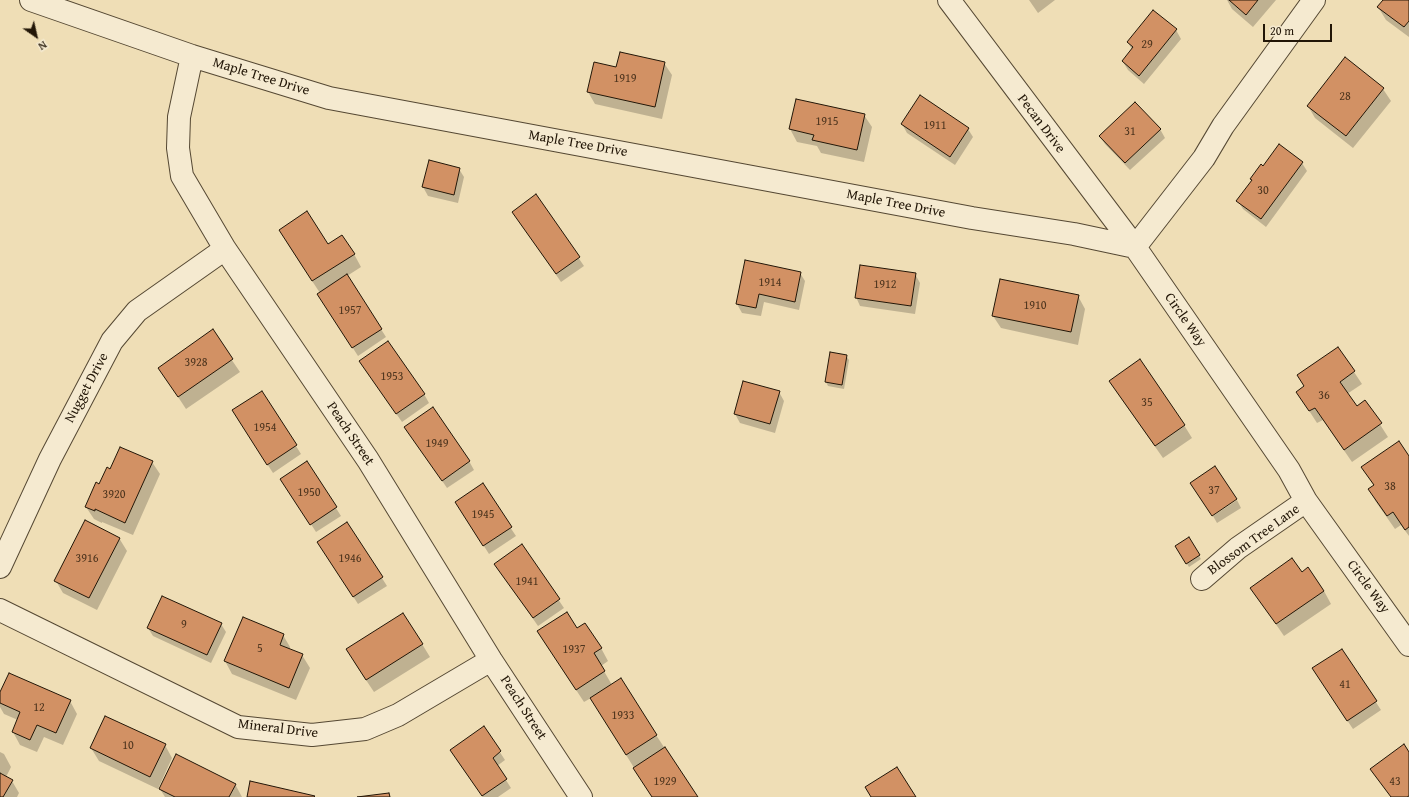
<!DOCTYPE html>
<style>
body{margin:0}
#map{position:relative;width:1409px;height:797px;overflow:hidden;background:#efdeb6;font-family:"Gentium Book Plus",serif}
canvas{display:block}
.north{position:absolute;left:16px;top:16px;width:40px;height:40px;-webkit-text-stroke:3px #f5ead0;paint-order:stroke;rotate:146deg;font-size:11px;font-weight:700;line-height:16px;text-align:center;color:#221607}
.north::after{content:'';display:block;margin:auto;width:14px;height:18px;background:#221607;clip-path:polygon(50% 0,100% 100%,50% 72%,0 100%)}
.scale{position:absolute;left:1263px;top:24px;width:69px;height:18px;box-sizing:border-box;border:2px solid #221607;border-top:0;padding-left:5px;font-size:12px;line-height:14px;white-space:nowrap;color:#221607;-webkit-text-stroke:3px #f5ead0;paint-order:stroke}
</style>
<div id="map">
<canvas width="1409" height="797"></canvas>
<div class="north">N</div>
<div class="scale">20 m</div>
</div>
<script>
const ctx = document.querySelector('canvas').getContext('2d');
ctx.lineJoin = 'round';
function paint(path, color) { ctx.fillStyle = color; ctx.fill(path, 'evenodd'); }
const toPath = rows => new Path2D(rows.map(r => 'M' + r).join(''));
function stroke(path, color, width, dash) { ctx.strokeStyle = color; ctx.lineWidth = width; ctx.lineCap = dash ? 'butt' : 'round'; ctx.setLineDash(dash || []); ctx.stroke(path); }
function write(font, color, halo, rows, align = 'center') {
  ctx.font = font + ' "Gentium Book Plus",serif'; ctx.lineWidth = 3; ctx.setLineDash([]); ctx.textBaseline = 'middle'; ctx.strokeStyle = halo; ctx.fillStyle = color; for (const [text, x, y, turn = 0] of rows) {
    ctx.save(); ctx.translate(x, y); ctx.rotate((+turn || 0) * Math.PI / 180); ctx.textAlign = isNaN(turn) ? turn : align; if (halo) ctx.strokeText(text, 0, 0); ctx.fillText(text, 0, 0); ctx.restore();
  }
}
const shadow = toPath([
 [1029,0,1055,0,1038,13],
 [1227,0,1276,0,1253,27,1232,9],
 [1384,0,1409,0,1409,37,1386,20,1378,7],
 [1176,30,1181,39,1144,84,1128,70,1123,62,1132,50,1128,42],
 [664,63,672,75,662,119,595,104,588,92],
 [1383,89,1391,101,1353,148,1315,118,1308,106],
 [864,115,872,127,864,162,821,153,817,146,797,142,790,129],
 [902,124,968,129,973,137,955,165,907,133],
 [1160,129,1165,138,1130,170,1105,144,1100,136],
 [1302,163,1307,171,1266,227,1243,209,1238,201,1252,181,1251,179,1263,167],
 [459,169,464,177,458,203,428,196,423,187],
 [536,196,584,266,561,282,513,212],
 [287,243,327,245,354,254,361,267,347,276,386,337,358,356,324,303,320,293],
 [746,261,800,273,805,281,799,310,764,302,761,316,742,313,737,304],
 [915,274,920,283,915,314,860,306,856,297],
 [1078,296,1085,309,1078,345,1001,328,993,316],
 [212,331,240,372,186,409,159,368],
 [1338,348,1362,384,1347,394,1356,407,1365,401,1388,437,1352,462,1323,420,1317,423,1297,392,1305,387],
 [846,356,849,360,844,389,828,386,826,382],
 [365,369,424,394,429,403,402,422],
 [1110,381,1184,425,1192,438,1163,458,1118,394],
 [262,392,301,454,273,473,238,419],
 [779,392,784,401,775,433,740,423,735,414],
 [411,435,469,461,474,470,447,488],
 [1409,458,1409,536,1401,525,1395,529,1376,502,1369,489,1374,486,1362,467],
 [152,462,160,474,133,535,102,522,102,523,94,519,86,507,111,470],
 [307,462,341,516,316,532,287,487],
 [482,485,516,536,489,554,461,510],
 [1237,500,1241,508,1217,523,1213,516],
 [347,523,387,586,358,604,323,550],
 [119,538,127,551,97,610,63,593,56,581],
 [1189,539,1201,559,1189,567,1176,547],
 [522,546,564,608,538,626,501,573],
 [1301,573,1324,591,1331,604,1284,636,1251,588],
 [221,624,226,632,211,663,153,636,148,628],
 [577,629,601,648,608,661,601,666,612,685,656,735,697,797,652,797,591,698,584,702,538,632],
 [283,635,290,647,290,650,302,655,310,668,296,700,232,674,225,661],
 [422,644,430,657,374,692,354,662],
 [1342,650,1381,710,1353,729,1318,677],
 [0,695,70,701,77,714,63,745,44,737,37,752,20,745,13,732,18,720,4,714,0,707],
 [484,728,505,760,497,766,511,788,498,797,483,797,456,759],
 [165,745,172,758,158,789,99,761,91,748],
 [0,752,4,754,11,767,6,777,12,781,19,793,17,797,0,797],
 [235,784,242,797,165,797,160,789]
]);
const building = toPath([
 [1229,0,1258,0,1246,15,1229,0],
 [1383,0,1409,0,1409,21,1404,27,1377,7,1383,0],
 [1153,10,1177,29,1139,76,1122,61,1133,47,1127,42,1153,10],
 [620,52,665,62,655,107,587,92,594,62,616,67,620,52],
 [1345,57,1384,88,1346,136,1307,106,1345,57],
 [920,95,969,128,950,157,901,124,920,95],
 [796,99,865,114,857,150,812,140,814,135,789,129,796,99],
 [1135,102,1161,129,1125,163,1099,136,1135,102],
 [1279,144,1303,162,1261,219,1236,201,1252,180,1250,179,1261,164,1263,166,1279,144],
 [429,160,460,168,454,195,422,187,429,160],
 [536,194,580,257,556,274,512,212,536,194],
 [307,211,328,244,342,235,355,254,312,281,279,230,307,211],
 [745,260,801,272,795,302,759,294,756,308,736,304,745,260],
 [860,265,916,273,911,306,855,298,860,265],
 [347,274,382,329,352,348,317,294,347,274],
 [1000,279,1079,295,1071,332,992,316,1000,279],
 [213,329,233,359,178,397,158,368,213,329],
 [388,341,425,394,396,414,359,361,388,341],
 [1338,347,1355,371,1340,382,1357,406,1365,400,1382,423,1344,450,1315,408,1309,411,1296,392,1304,386,1297,375,1338,347],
 [830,352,847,355,842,385,825,382,830,352],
 [1140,359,1185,425,1155,446,1109,381,1140,359],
 [743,381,780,391,770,424,734,414,743,381],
 [262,391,297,445,267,465,232,410,262,391],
 [433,407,470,461,442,481,404,427,433,407],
 [1399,441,1409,456,1409,527,1405,530,1393,512,1387,516,1368,489,1374,485,1361,467,1399,441],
 [120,447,153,461,125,523,95,509,95,511,85,507,96,482,99,484,107,467,110,469,120,447],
 [307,461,337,507,310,525,280,479,307,461],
 [1215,466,1237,499,1212,516,1190,483,1215,466],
 [483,483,512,527,483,546,455,502,483,483],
 [85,520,120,538,89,598,54,581,85,520],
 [347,522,383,577,353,597,317,542,347,522],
 [1189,537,1200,555,1186,564,1175,546,1189,537],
 [522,544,560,599,533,618,494,564,522,544],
 [1292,558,1302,572,1308,567,1324,591,1276,624,1250,588,1292,558],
 [162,596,222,623,207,655,147,628,162,596],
 [567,612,577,628,585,623,602,648,594,653,605,671,576,690,537,631,567,612],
 [403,613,423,644,366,680,346,649,403,613],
 [243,617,284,634,280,645,303,654,289,688,224,661,243,617],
 [1342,649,1377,701,1347,721,1312,668,1342,649],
 [9,673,71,700,56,733,37,725,30,740,12,732,20,712,0,703,0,692,9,673],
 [621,678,657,735,626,755,590,698,621,678],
 [105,716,166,744,150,777,90,748,105,716],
 [484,726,501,751,493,758,507,779,482,796,450,750,484,726],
 [1404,744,1409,752,1409,796,1407,797,1391,797,1370,769,1404,744],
 [665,747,698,797,652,797,633,768,665,747],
 [176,754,236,784,229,797,175,797,159,789,176,754],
 [897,767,916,797,871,797,865,787,897,767],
 [0,773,13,780,3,797,0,797,0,773],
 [250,781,315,796,314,797,247,797,250,781],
 [389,793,390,797,357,797,389,793]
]);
const minor = toPath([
 [31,0,192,56,329,98,972,218,1074,234,1135,247],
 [949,0,1135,247,1289,470,1306,501,1409,645],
 [192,56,179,117,178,148,182,176,225,249,368,460,491,660,581,797],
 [1135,247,1204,158,1223,126,1314,0],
 [0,567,50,459,112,341,137,311,225,249],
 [1202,579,1238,548,1306,501],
 [0,610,238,727,312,735,365,729,398,715,491,660]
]);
const numberNames = [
 ["29",1147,45],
 ["1919",625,79],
 ["28",1345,97],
 ["1915",827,122],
 ["1911",935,126],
 ["31",1130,132],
 ["30",1263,191],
 ["1914",770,283],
 ["1912",885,285],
 ["1910",1035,306],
 ["1957",350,311],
 ["3928",196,363],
 ["1953",392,377],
 ["36",1324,396],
 ["35",1147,403],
 ["1954",265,428],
 ["1949",437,444],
 ["38",1390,487],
 ["37",1214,491],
 ["1950",309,493],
 ["3920",114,495],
 ["1945",483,515],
 ["3916",87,559],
 ["1946",350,559],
 ["1941",527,582],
 ["9",184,625],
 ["5",260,649],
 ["1937",574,650],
 ["41",1345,685],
 ["12",39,708],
 ["1933",623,716],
 ["10",128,746],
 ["1929",665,782],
 ["43",1395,782]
];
const streetNames = [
 ["Maple Tree Drive",261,77,17],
 ["Pecan Drive",1041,124,53],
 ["Maple Tree Drive",578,144,10],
 ["Maple Tree Drive",896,204,11],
 ["Circle Way",1185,320,55],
 ["Nugget Drive",87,388,-62],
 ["Peach Street",350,434,56],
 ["Blossom Tree Lane",1254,540,-36],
 ["Circle Way",1368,587,54],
 ["Peach Street",523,708,57],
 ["Mineral Drive",278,729,7]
];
paint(shadow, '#0003');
paint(building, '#d29164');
stroke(building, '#221607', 1);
stroke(minor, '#554833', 24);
stroke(minor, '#f5ead0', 22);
write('12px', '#4e351e', null, numberNames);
write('14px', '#221607', '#f5ead0', streetNames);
</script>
